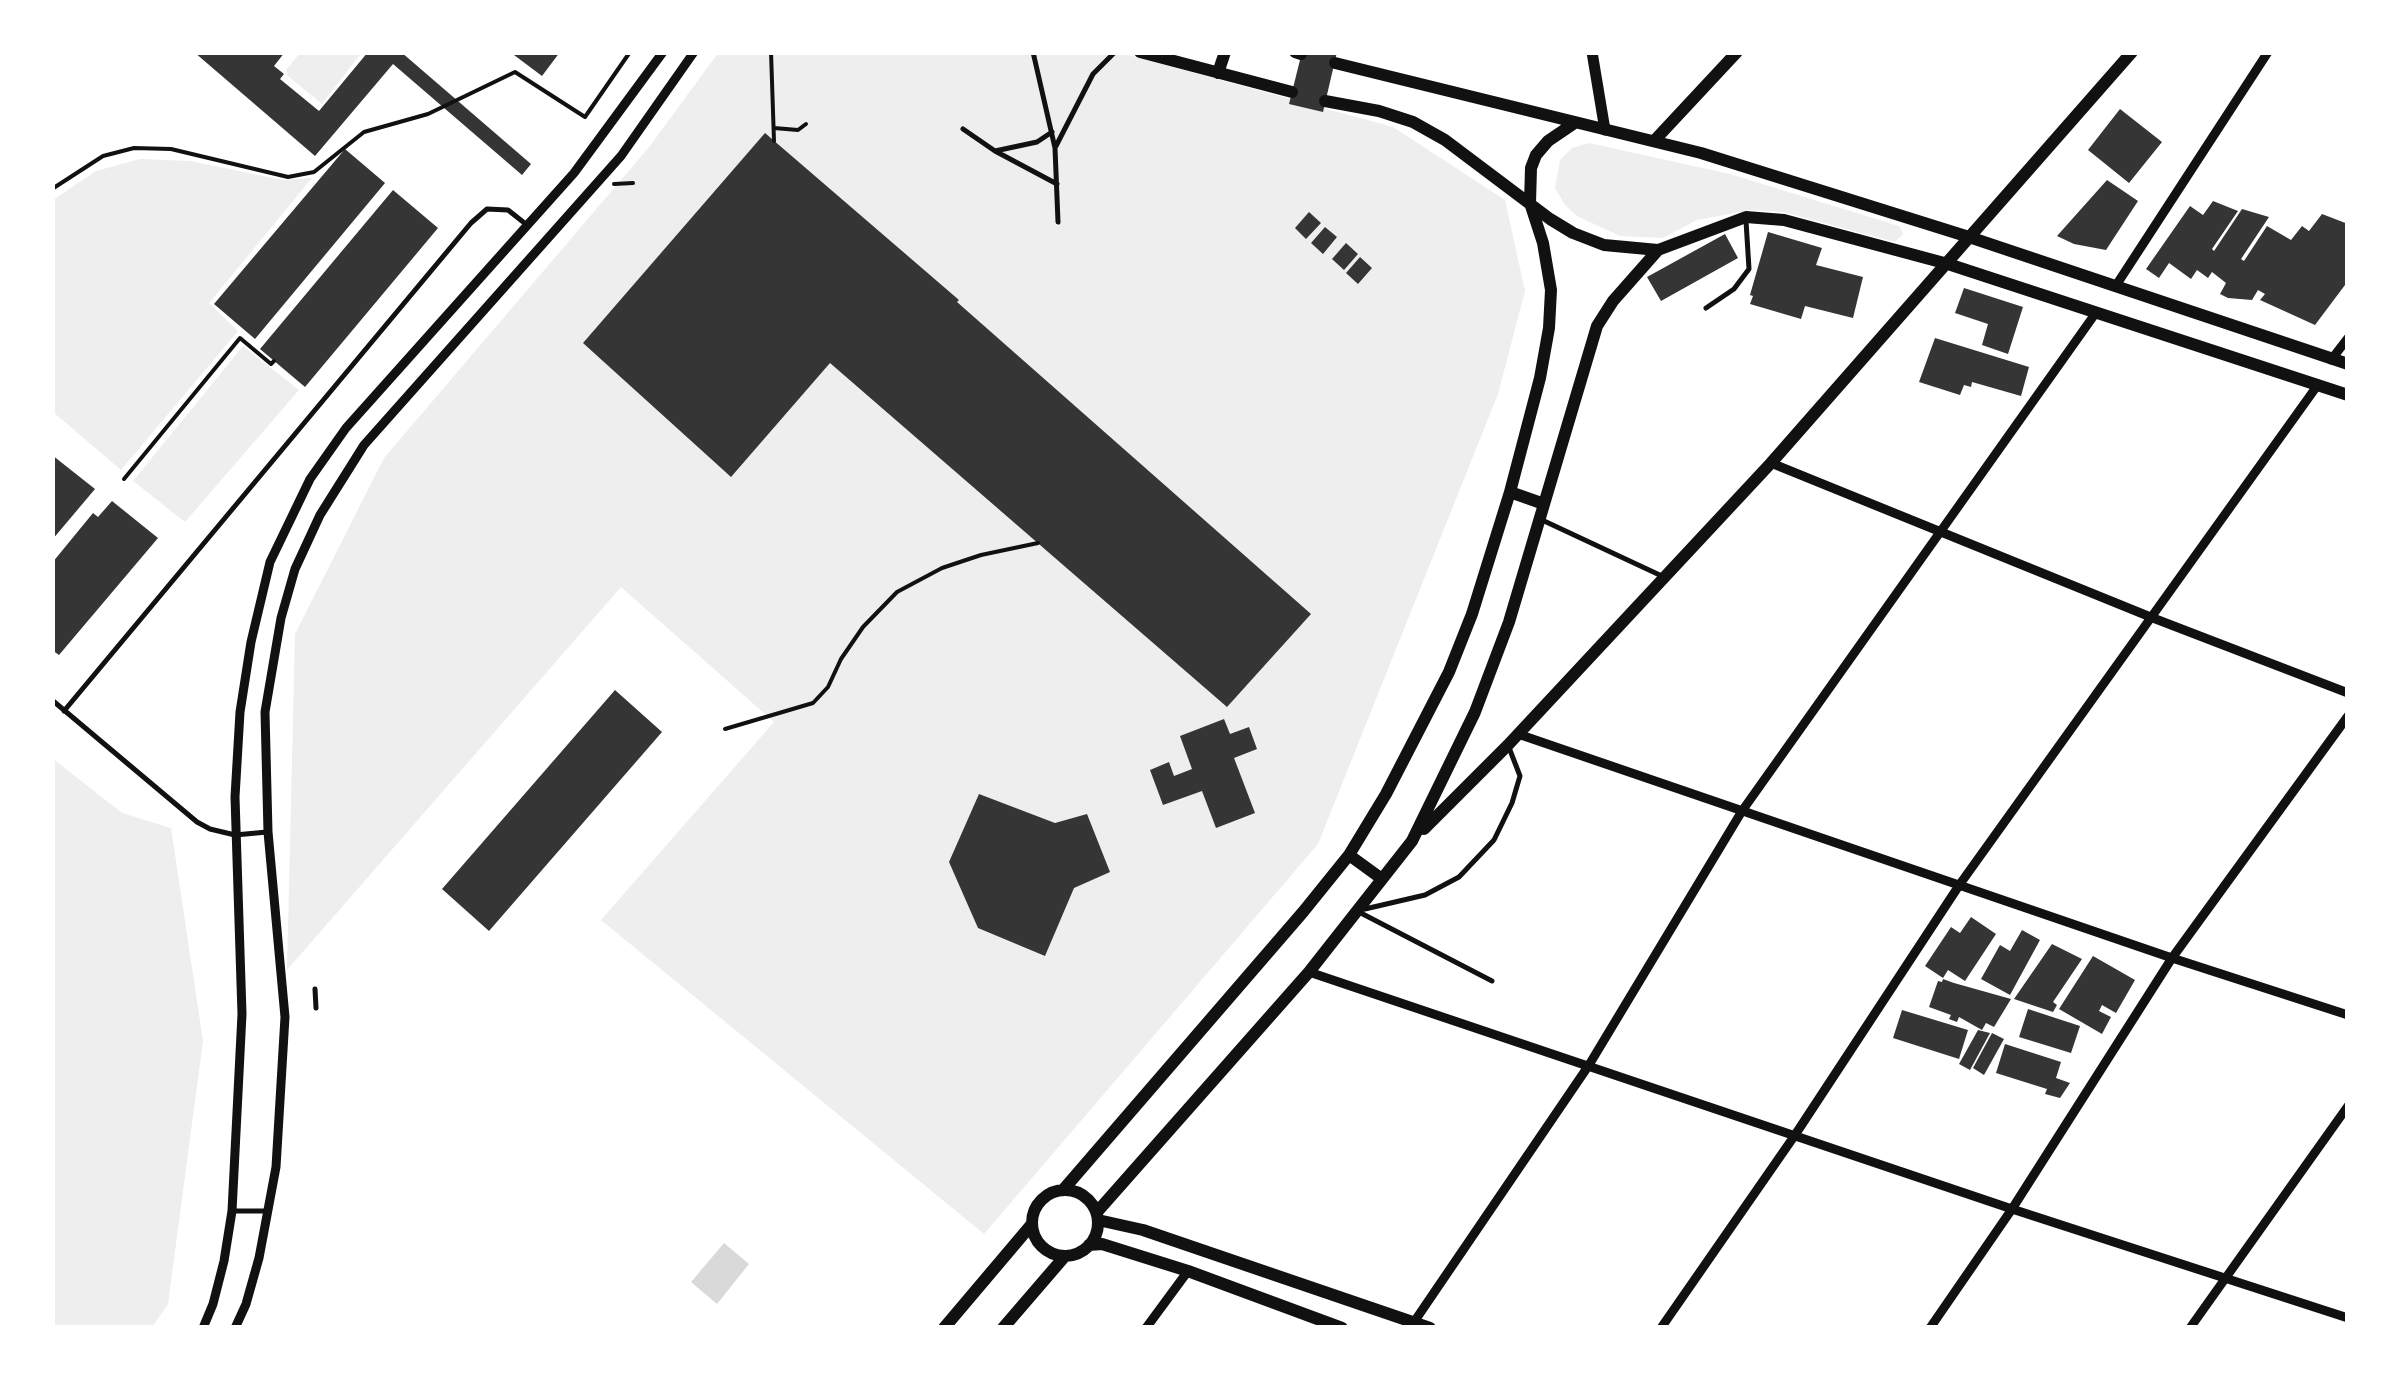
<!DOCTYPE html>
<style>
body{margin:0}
#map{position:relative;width:2400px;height:1380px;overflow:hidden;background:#fff;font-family:"Work Sans",sans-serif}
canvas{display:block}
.frame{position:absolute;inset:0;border:55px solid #fff;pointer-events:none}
</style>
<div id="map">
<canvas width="2400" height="1380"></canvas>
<div class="frame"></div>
</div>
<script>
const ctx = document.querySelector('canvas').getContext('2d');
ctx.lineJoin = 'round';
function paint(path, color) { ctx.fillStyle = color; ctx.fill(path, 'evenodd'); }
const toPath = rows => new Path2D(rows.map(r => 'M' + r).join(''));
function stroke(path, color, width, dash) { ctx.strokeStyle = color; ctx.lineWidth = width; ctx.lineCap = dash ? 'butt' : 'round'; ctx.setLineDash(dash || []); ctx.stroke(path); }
const green = toPath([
 [300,53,300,52,361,53,322,104,288,76,286,70],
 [718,53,1121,53,1393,127,1505,200,1525,291,1498,394,1318,844,984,1234,601,920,774,722,621,587,287,970,295,634,384,458,650,146],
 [1589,143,1730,174,1899,226,1903,234,1895,242,1783,212,1750,210,1697,220,1663,238,1620,236,1577,216,1565,205,1555,188,1560,160,1572,148],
 [140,159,190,161,283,180,312,178,209,303,238,331,121,470,53,412,53,200,96,171],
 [243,346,299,390,185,522,133,481],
 [52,758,122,813,171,828,203,1041,168,1304,152,1327,53,1327]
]);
const water = toPath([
 [724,1243,749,1264,717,1304,691,1282]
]);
const building = toPath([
 [194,52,285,52,274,66,284,74,280,79,319,111,368,52,401,52,531,164,522,175,393,64,315,156],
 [510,52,560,52,542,76],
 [1302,52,1337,52,1323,112,1289,104],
 [2120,109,2162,142,2129,183,2088,150],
 [765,133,959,300,957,302,1311,614,1227,707,830,363,731,477,583,343],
 [345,149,385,183,255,339,214,304],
 [2107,180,2138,201,2106,250,2074,244,2057,236],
 [393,190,438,228,305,387,260,349],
 [2213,201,2238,211,2212,249,2214,251,2242,209,2269,217,2241,259,2244,261,2267,226,2291,240,2302,226,2309,231,2322,214,2348,224,2348,281,2315,325,2260,300,2265,294,2258,290,2252,300,2228,298,2220,294,2226,283,2212,272,2208,278,2197,270,2191,279,2169,263,2159,278,2146,269,2190,206,2203,215],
 [1309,212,1321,223,1306,239,1295,228],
 [1325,227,1337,237,1323,254,1311,243],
 [1768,232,1822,248,1816,265,1863,277,1853,318,1805,306,1801,319,1750,304,1753,296,1750,295],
 [1725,234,1738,258,1661,301,1647,277],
 [1346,243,1358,254,1344,270,1332,259],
 [1360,257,1372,268,1358,284,1346,273],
 [1964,288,2023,307,2008,354,1982,345,1988,324,1955,313],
 [1935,338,2029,367,2021,396,1972,382,1971,387,1964,385,1960,395,1919,382],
 [52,455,95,489,52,540],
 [112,501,158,538,59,655,52,650,52,563,93,513,98,517],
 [615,690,662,732,489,931,442,889],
 [1224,719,1230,734,1249,727,1257,749,1234,758,1255,813,1216,828,1202,791,1163,805,1150,770,1169,762,1174,776,1192,769,1180,736],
 [979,794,1055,823,1087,814,1110,872,1074,888,1045,956,978,928,949,862],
 [1971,917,1996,934,1965,981,1948,970,1943,978,1925,966,1951,927,1960,933],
 [2022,930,2040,940,2010,995,1981,979,2000,945,2010,951],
 [2052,944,2082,959,2053,1002,2057,1005,2053,1012,2014,999],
 [2093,956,2135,980,2116,1013,2102,1005,2099,1011,2111,1017,2102,1034,2059,1009],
 [1943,979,1954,983,2011,999,1994,1027,1986,1023,1982,1030,1959,1017,1957,1022,1949,1019,1951,1015,1929,1007,1938,981,1942,982],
 [2028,1009,2080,1026,2071,1053,2019,1037],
 [1902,1010,1968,1030,1959,1059,1893,1038],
 [1978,1030,1990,1033,1970,1070,1959,1064],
 [1992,1033,2004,1039,1984,1075,1973,1068],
 [2005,1044,2061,1062,2056,1078,2070,1083,2060,1098,2045,1094,2047,1089,1996,1073]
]);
const path = toPath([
 [771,52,774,141],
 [774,128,798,130,806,124],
 [614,184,633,183],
 [52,189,103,156,134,148,171,149,288,177,314,172,364,132,428,114,515,72,585,117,630,52],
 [124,479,240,338,271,364,274,361],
 [725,729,813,703,828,687,841,659,863,627,897,592,942,568,981,555,1038,543]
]);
const service = toPath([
 [1033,52,1055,148,1058,222],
 [963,129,995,151,1057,184],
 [1056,146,1093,74,1115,52],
 [995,151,1037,142,1052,132],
 [1706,308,1734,289,1749,269,1746,221],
 [1542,520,1664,577],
 [52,700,197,822,210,829,235,835,267,832],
 [64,711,471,223,487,209,508,210,527,225],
 [1365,909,1425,895,1459,877,1494,840,1512,803,1520,776,1508,745],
 [1357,911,1492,981],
 [315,989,316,1008],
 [232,1211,269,1211]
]);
const minor = toPath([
 [2115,287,2268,52],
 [2331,360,2348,338],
 [1771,463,2153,618,2348,693],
 [1518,734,2172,958,2348,1015],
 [1309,972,2012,1209,2348,1318],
 [1414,1322,1589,1065,1742,811,2095,314],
 [203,1328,213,1304,224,1261,232,1211,242,1014,235,797,240,712,251,642,270,562,310,479,346,428,574,173,663,52],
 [235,1328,246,1304,259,1258,276,1167,285,1017,268,832,265,712,281,618,295,569,320,515,364,445,621,156,694,52],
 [1146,1328,1188,1271],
 [1661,1328,1795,1135,1960,884,2317,386],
 [1930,1328,2012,1209,2172,958,2348,716],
 [2190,1328,2348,1106]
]);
const tertiary = toPath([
 [1592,52,1605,130]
]);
const secondary = toPath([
 [1140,52,1292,92],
 [1295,52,1301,54],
 [1335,63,1701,153,1969,237,2348,364],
 [1218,73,1225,52],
 [1325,101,1379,111,1413,122,1445,140,1550,219,1573,233,1604,245,1658,250,1746,217,1784,220,1948,264,2348,395],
 [1654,141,1737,52],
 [1510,492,1544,504],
 [1424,829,1508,745,1771,463,2132,52],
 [1349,855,1382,879],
 [1063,1190,1303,912,1349,855,1386,794,1449,672,1472,614,1510,492,1540,378,1549,328,1551,290,1543,243,1530,203,1531,168,1536,155,1548,141,1573,124],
 '1032 1223a33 33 0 1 1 66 0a33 33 0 1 1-66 0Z',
 [1097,1212,1309,972,1412,841,1475,712,1509,622,1597,326,1613,301,1658,250],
 [1098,1220,1143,1230,1430,1328],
 [1089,1245,1102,1244,1188,1271,1342,1328],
 [944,1328,1032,1224],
 [1003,1328,1065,1256]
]);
paint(green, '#eee');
paint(water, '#d9d9d9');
paint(building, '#353535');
stroke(path, '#111', 4);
stroke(service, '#111', 5);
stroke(minor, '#111', 9);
stroke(tertiary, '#111', 11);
stroke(secondary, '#111', 12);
</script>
